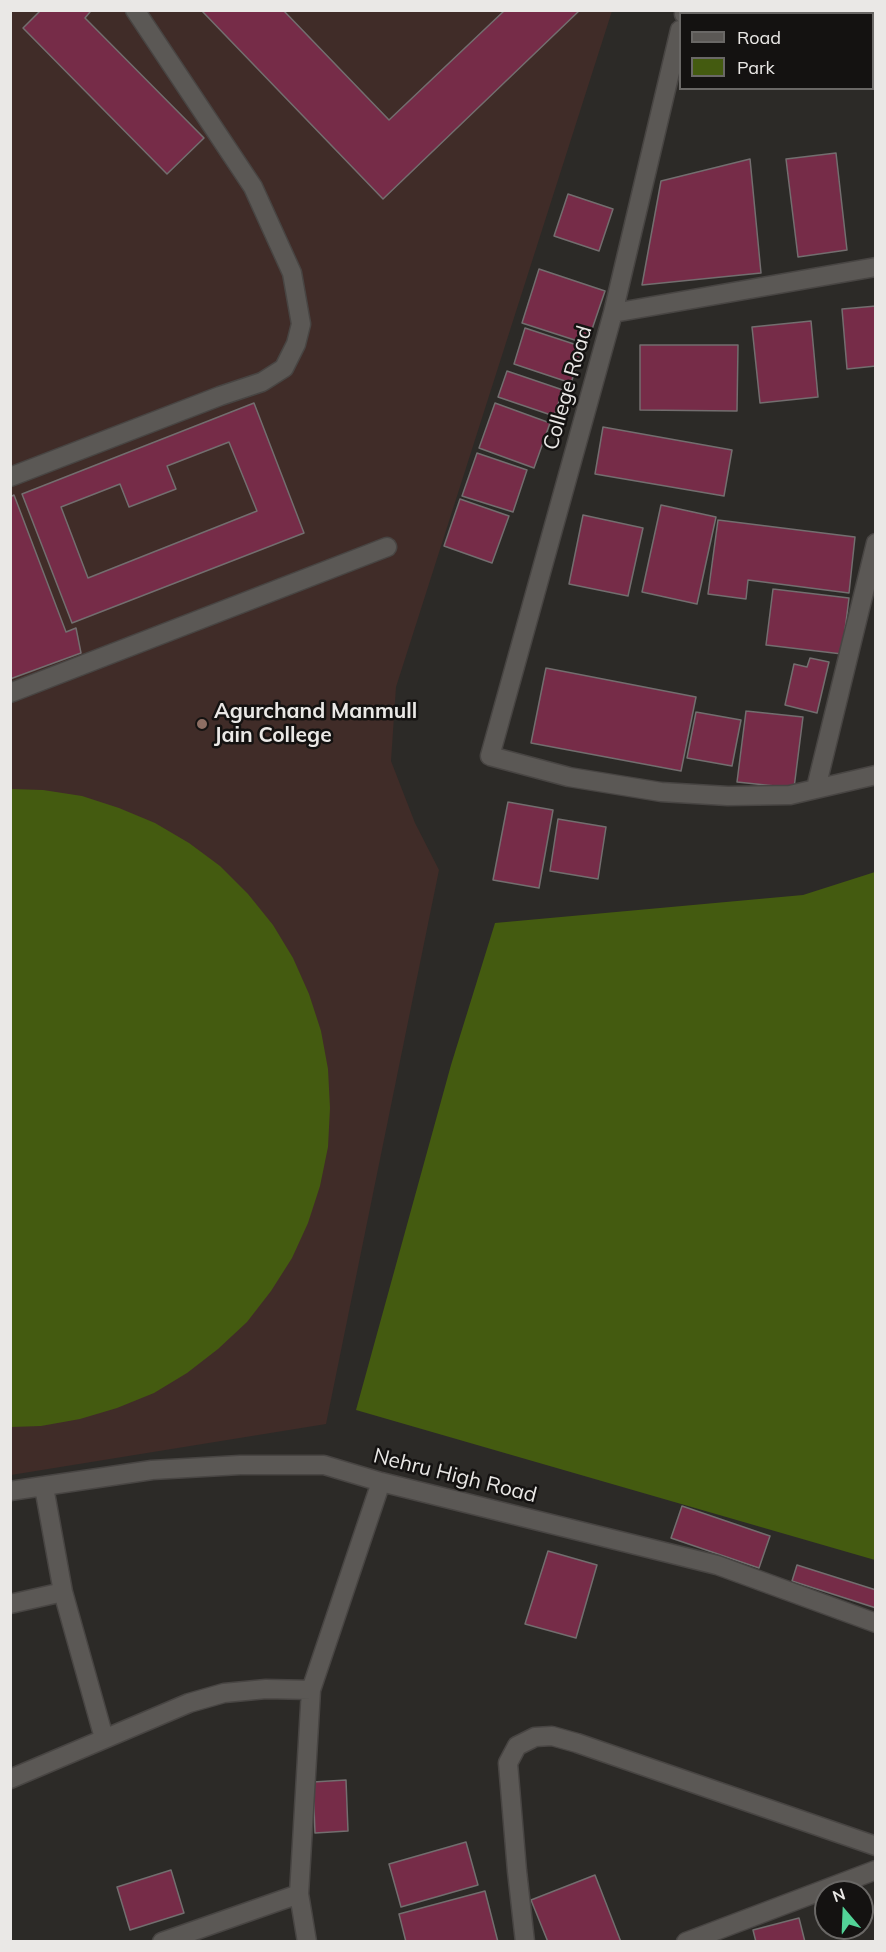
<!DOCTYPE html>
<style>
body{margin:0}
#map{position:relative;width:886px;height:1952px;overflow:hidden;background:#2c2a27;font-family:Mulish,sans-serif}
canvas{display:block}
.frame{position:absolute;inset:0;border:12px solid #eae8e6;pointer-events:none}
.legend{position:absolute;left:679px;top:12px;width:195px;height:78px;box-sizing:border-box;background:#141211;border:2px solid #6a6866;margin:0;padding:8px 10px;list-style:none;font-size:18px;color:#eae8e6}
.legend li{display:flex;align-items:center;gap:12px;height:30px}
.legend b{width:30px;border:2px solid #6a6866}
.north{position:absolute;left:814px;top:1880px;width:60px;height:60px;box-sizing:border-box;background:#141211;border:2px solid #6a6866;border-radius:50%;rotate:341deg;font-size:16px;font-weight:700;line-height:24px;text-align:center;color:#eae8e6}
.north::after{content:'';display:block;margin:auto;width:21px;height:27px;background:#52d397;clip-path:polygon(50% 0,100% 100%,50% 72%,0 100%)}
</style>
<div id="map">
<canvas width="886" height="1952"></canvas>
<div class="frame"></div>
<ul class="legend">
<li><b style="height:8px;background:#5b5855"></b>Road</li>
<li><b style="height:16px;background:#445b10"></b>Park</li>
</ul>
<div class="north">N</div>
</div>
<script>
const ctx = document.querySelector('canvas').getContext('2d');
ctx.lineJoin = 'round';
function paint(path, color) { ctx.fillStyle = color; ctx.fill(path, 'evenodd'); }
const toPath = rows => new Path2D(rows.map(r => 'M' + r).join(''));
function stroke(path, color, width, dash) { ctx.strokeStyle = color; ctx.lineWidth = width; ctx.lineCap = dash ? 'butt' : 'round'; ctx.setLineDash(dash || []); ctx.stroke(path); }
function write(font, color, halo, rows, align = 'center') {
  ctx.font = font + ' Mulish,sans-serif'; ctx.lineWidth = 5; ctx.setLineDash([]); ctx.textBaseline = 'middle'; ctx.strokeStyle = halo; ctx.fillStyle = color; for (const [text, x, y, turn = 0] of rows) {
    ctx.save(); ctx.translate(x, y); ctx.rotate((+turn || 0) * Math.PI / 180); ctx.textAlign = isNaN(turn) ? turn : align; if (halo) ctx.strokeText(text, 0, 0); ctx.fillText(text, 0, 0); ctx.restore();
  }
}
const education = toPath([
 [11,11,612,11,396,687,391,761,415,823,439,870,326,1424,11,1475]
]);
const green = toPath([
 [11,789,43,790,82,796,119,808,155,823,189,843,220,866,248,894,273,925,293,958,309,994,321,1031,328,1069,330,1108,328,1147,320,1186,308,1223,292,1258,271,1291,247,1322,218,1349,187,1373,154,1393,117,1408,80,1419,41,1426,11,1427],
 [875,872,875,1560,356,1410,451,1065,495,923,803,895]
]);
const building = toPath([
 [41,10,88,10,90,12,85,18,204,138,167,174,23,28,41,10],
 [201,10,283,10,389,120,505,10,580,10,383,199,201,10],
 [865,10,876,10,876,23,872,22,872,14,864,14,865,10],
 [836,153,847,250,798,257,786,159,836,153],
 [750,159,761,273,642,285,661,181,750,159],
 [568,194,613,209,599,251,554,236,568,194],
 [539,269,605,291,587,344,522,323,539,269],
 [876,306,876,366,847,369,842,309,876,306],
 [811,321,818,397,760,403,752,327,811,321],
 [525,328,583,347,571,383,514,364,525,328],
 [640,345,738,345,737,411,640,410,640,345],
 [507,371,563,390,554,416,498,397,507,371],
 [254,403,304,533,72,623,22,494,254,403],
 [229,442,257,511,88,578,61,507,120,484,129,507,176,489,167,466,229,442],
 [495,403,550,423,534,468,479,448,495,403],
 [603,427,732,450,724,496,595,474,603,427],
 [477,453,527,470,513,512,462,496,477,453],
 [14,495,66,632,76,628,81,653,10,679,10,497,14,495],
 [460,499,509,516,492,563,444,546,460,499],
 [661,505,716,517,697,604,642,592,661,505],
 [583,515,643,528,628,596,569,584,583,515],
 [718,520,855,537,849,593,748,580,746,599,708,594,718,520],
 [773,589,849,598,842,654,766,645,773,589],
 [810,658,829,662,817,713,785,705,794,664,807,667,810,658],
 [546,668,696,697,681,771,531,743,546,668],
 [746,711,803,717,794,788,737,782,746,711],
 [696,712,741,720,732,766,687,758,696,712],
 [508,802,553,810,539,888,493,880,508,802],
 [558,819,606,827,598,879,550,871,558,819],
 [682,1506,770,1536,759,1568,671,1538,682,1506],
 [548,1551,597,1565,576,1638,525,1624,548,1551],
 [797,1565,876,1590,876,1608,792,1581,797,1565],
 [346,1780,348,1831,315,1833,313,1782,346,1780],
 [466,1842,478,1885,401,1907,389,1864,466,1842],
 [171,1870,184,1913,130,1930,117,1887,171,1870],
 [595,1875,621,1942,548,1942,531,1900,595,1875],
 [485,1891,498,1942,406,1942,399,1914,485,1891],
 [799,1918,805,1942,756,1942,753,1930,799,1918]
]);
const minor = toPath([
 [684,14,685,10],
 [680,30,613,313,490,756,569,777,661,792,728,796,790,795,876,775],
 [613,313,876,267],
 [10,477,220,396,262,382,284,368,296,344,301,324,292,273,253,187,135,10],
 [10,693,387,547],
 [816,788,876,543],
 [44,1487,63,1592,104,1738],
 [10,1491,152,1470,240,1465,324,1465,381,1482,717,1565,876,1623],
 [10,1604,63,1592],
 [10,1779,189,1703,224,1693,266,1689,311,1690],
 [162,1942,299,1894],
 [307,1942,299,1894,311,1690,381,1482],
 [525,1942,517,1871,508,1763,517,1746,535,1737,552,1736,577,1743,876,1846],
 [686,1942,876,1870]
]);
const markers = [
 [202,724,6,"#8d6e63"]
];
const streetNames = [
 ["College Road",568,388,-74],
 ["Nehru High Road",455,1476,14]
];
const poiNames = [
 ["Agurchand Manmull",214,712],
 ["Jain College",214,736]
];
paint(education, '#402c28');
paint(green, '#445b10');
paint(building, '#762c48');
stroke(building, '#736e6f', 1.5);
stroke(minor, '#484543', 21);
stroke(minor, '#5b5855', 18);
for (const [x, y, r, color] of markers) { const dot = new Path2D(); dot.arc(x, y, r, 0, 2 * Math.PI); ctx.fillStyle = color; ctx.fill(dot); stroke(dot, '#141211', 2); }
write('21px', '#eae8e6', '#141211', streetNames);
write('bold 21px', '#eae8e6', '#141211', poiNames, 'left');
</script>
